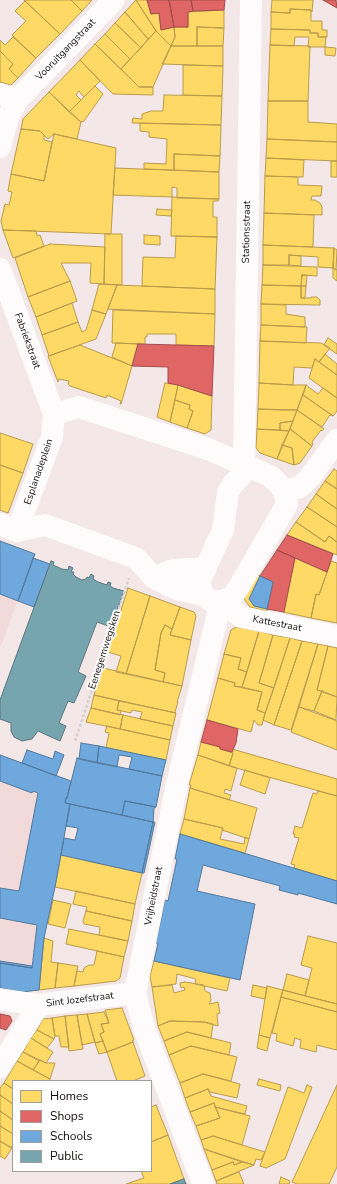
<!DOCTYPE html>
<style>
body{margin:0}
#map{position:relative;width:337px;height:1184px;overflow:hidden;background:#f4e7e7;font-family:"Nunito Sans",sans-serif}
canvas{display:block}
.legend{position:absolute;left:12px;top:1080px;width:140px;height:92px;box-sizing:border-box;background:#fff;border:1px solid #a19d9d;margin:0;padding:5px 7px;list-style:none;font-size:12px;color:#130b0b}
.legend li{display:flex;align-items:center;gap:8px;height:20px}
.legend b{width:20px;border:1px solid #a19d9d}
</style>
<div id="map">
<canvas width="337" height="1184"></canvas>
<ul class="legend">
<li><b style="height:11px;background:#ffd966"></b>Homes</li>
<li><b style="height:11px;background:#e06666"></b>Shops</li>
<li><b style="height:11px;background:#6fa8dc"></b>Schools</li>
<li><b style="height:11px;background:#76a5af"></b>Public</li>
</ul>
</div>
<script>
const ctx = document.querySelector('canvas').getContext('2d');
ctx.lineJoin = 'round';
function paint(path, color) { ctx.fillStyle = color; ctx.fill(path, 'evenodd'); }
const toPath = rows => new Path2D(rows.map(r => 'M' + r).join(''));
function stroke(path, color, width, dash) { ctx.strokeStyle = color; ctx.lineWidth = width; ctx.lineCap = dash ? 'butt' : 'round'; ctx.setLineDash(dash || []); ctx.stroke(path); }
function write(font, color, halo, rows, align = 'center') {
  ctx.font = font + ' "Nunito Sans",sans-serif'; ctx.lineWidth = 4; ctx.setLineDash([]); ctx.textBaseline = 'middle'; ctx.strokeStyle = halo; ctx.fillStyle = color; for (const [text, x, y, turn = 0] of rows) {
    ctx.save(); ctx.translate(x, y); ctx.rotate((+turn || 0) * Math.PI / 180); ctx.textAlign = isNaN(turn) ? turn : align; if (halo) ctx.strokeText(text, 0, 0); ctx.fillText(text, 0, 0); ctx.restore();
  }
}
const built = toPath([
 [0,541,35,554,0,648],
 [27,750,53,759,55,751,64,755,56,776,71,781,77,758,162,776,153,822,70,805,55,886,44,939,39,990,0,989,0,755,22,763]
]);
const homes = toPath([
 [24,0,71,0,82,11,60,34,24,0],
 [71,0,92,0,82,11,71,0],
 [136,0,156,31,148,39,125,12,136,0],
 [136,0,147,0,151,14,159,13,161,30,174,27,175,37,171,46,156,31,136,0],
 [272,0,313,0,312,12,311,10,290,9,290,13,271,12,272,0],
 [25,1,60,34,36,58,12,35,26,21,15,11,25,1],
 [290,9,311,10,311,21,322,21,322,30,327,30,327,37,318,37,318,33,310,33,310,30,271,29,271,12,290,13,290,9],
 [224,10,224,28,197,27,197,46,171,46,175,37,174,27,188,27,188,12,224,10],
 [125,12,148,39,141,48,115,23,125,12],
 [115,23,141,48,130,59,105,34,115,23],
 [197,27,224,28,223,46,197,46,197,27],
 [271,29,310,30,310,33,318,33,318,37,326,37,325,47,308,47,309,37,295,37,294,46,270,45,271,29],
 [156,31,171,46,153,87,139,87,121,69,156,31],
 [105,34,130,59,121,69,95,44,105,34],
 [13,37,36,58,18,78,9,69,13,64,0,51,0,40,5,45,13,37],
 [95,44,139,87,153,87,153,95,113,94,80,60,95,44],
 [270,45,310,46,308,101,268,101,270,45],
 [171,46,223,46,223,66,162,64,171,46],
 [325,47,336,48,335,56,325,55,325,47],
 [0,51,13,64,9,69,18,78,11,85,0,82,0,51],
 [80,60,100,81,84,97,79,91,76,95,81,100,69,112,49,92,80,60],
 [183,65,223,66,222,96,183,95,183,65],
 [95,86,103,94,84,121,81,122,69,112,95,86],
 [49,92,81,122,77,139,54,134,48,139,40,131,21,129,23,119,49,92],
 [164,95,222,96,221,125,132,123,133,118,142,119,142,114,151,111,163,111,164,95],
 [268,101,308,101,308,122,337,124,337,142,267,139,268,101],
 [140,123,221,125,220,156,174,154,174,170,144,169,144,163,166,164,167,139,149,137,149,132,140,131,140,123],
 [21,129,40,131,44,135,44,140,52,142,44,181,11,174,21,129],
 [54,134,116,148,111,234,3,230,1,221,5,204,9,205,12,192,8,191,11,174,44,181,54,134],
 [267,139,337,142,337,161,266,158,267,139],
 [174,154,220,156,219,172,174,170,174,154],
 [266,158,304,160,303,177,265,176,266,158],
 [331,161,337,161,337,177,331,177,331,161],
 [115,168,219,172,219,199,177,198,177,188,172,187,172,197,113,195,115,168],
 [265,176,298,177,298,185,322,186,321,196,312,196,311,200,315,200,320,203,322,207,322,215,264,213,265,176],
 [172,197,219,199,218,201,213,201,213,217,217,217,217,237,171,236,172,197],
 [157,209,172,210,171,216,156,215,157,209],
 [264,213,314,215,313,247,263,245,264,213],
 [3,230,36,231,37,236,40,235,44,246,13,258,3,230],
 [105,234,122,234,122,285,104,284,105,234],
 [144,235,160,236,160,245,144,244,144,235],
 [176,236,217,237,215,289,142,286,143,257,175,258,176,236],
 [50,244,105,247,104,284,90,283,91,263,61,263,70,281,28,297,15,258,50,244],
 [263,245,334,248,333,268,318,267,318,257,289,255,289,265,263,265,263,245],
 [334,248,337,250,336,270,333,268,334,248],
 [289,255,301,256,301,266,289,265,289,255],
 [263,265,317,267,317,276,302,275,301,286,262,285,263,265],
 [333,268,337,270,337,281,333,278,333,268],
 [302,275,307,275,306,286,301,286,302,275],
 [70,281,77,301,36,317,28,297,70,281],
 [99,284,117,285,106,314,92,310,99,284],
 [117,285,215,289,215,314,108,309,117,285],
 [262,285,301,286,301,298,311,298,311,297,317,297,320,300,320,305,261,304,262,285],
 [301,286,306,286,305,298,301,298,301,286],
 [72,303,78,322,42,335,36,317,72,303],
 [261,304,286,305,286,314,305,317,305,327,261,325,261,304],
 [92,310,106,314,96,339,49,356,42,335,78,322,82,332,86,330,92,310],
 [113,310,215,314,214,346,176,345,176,334,147,334,147,337,145,337,145,344,112,343,113,310],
 [261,325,307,327,306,343,260,341,261,325],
 [328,338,337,344,337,354,324,345,328,338],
 [260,341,321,343,330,348,319,362,315,359,312,368,294,367,293,385,259,383,260,341],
 [116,343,138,344,132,366,112,357,116,343],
 [80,345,132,366,121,404,120,404,121,401,107,395,106,398,70,386,68,384,69,381,59,379,58,382,48,356,80,345],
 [325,354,337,364,337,375,319,362,325,354],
 [315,359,337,375,337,398,309,378,315,359],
 [165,383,178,385,170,422,157,417,165,383],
 [259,383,293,385,306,385,297,410,258,409,259,383],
 [178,385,212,396,211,430,205,434,187,428,193,411,189,409,190,405,175,400,178,385],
 [306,385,318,394,323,388,337,398,337,411,333,416,303,395,306,385],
 [303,395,333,416,330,415,322,427,297,410,303,395],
 [175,400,190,405,189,409,193,411,187,428,170,422,175,400],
 [258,409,280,410,297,410,293,421,280,423,280,430,257,429,258,409],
 [297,410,324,429,322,431,321,430,312,442,313,444,312,446,290,429,297,410],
 [293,421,289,431,280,430,280,423,293,421],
 [257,429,289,431,277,459,260,453,256,448,257,429],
 [290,429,312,446,300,463,294,465,292,448,282,445,290,429],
 [0,433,33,444,23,473,0,465,0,433],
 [282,445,292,448,294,465,277,459,282,445],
 [0,465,23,473,8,513,0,510,0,465],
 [334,469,337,471,337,489,325,481,334,469],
 [325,481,337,489,337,509,316,494,325,481],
 [316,494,337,509,337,527,307,507,316,494],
 [307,507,337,527,337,542,329,536,325,542,296,522,307,507],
 [296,522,325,542,329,536,337,542,337,555,287,535,296,522],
 [295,558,327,572,319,595,316,594,311,618,283,612,295,558],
 [331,561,337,563,337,623,311,618,316,594,319,595,331,561],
 [257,574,273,582,267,611,250,607,244,599,257,574],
 [128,588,150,596,126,674,116,672,121,656,108,652,128,588],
 [150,596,180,607,172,629,165,625,161,633,155,670,165,673,163,682,126,674,150,596],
 [180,607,194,612,196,616,191,640,170,635,180,607],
 [165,625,172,629,170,635,191,640,182,686,163,682,165,673,155,670,161,633,165,625],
 [236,627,259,631,247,672,238,669,241,658,224,654,231,630,236,627],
 [259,631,273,635,259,683,274,688,265,713,257,710,262,692,242,687,259,631],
 [273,635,290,638,274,688,259,683,273,635],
 [290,638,302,641,274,725,263,720,290,638],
 [302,641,318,644,291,730,274,725,302,641],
 [318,644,328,646,317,690,322,691,314,711,299,707,318,644],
 [328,646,337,648,337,697,317,690,328,646],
 [224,654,241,658,238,669,247,672,242,687,234,686,235,683,218,678,224,654],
 [103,668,182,686,177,702,178,702,175,712,176,713,94,695,103,668],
 [218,678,235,683,234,686,262,692,257,710,265,713,262,725,258,725,254,720,251,732,207,720,218,678],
 [322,691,337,697,336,720,314,711,322,691],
 [94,695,119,701,117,710,121,711,120,715,91,708,94,695],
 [119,701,176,713,173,726,140,719,142,712,132,710,131,713,117,710,119,701],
 [299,707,337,721,337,750,291,732,299,707],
 [91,708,123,715,120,729,86,722,91,708],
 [123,715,173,726,170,740,120,729,123,715],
 [107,726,170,740,166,760,106,748,109,733,105,732,107,726],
 [201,742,220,747,220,749,233,753,229,766,198,755,201,742],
 [232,749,337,779,337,796,229,766,233,753,232,752,232,749],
 [198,755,237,768,231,791,225,789,224,793,231,795,229,800,190,788,191,785,189,785,198,755],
 [245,770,270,778,265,794,240,785,245,770],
 [190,788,257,808,249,839,222,830,223,828,184,819,190,788],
 [318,791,337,796,337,881,294,868,295,865,291,864,299,838,294,837,295,834,293,834,295,826,302,828,313,793,317,794,318,791],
 [184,819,223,828,220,839,244,844,245,837,249,839,245,853,180,834,184,819],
 [61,855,142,873,135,904,55,887,61,855],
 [76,891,135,904,132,921,86,911,87,907,73,904,76,891],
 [53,900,71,904,65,928,48,924,53,900],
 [86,911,132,921,128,941,99,935,100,927,84,924,83,921,86,911],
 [69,929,128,941,124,957,66,944,69,929],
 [308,936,337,943,337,1004,305,996,312,968,301,965,308,936],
 [44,938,53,941,51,962,58,963,55,988,39,990,44,938],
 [97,951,124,957,120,978,116,981,74,986,77,971,83,972,84,968,89,965,94,965,97,951],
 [154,961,230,978,227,991,195,984,196,979,177,974,176,984,152,987,150,976,154,961],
 [58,963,78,966,74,986,55,988,58,963],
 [287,974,309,980,305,996,283,990,287,974],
 [185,982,204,985,205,991,210,993,211,1000,209,1004,218,1002,220,1013,217,1014,218,1026,204,1022,170,1021,158,1026,152,987,172,985,174,993,185,990,184,987,181,988,180,983,185,982],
 [253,985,267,988,265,999,251,996,253,985],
 [267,986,283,990,270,1038,259,1035,267,986],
 [283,990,337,1004,337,1012,281,997,283,990],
 [281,997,337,1012,337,1050,317,1045,316,1052,300,1048,301,1040,295,1038,293,1046,276,1041,277,1034,272,1033,281,997],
 [122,1008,134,1040,132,1041,133,1042,107,1052,100,1034,104,1032,101,1024,109,1023,105,1010,122,1008],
 [104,1012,109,1023,101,1024,104,1032,100,1034,103,1041,95,1043,87,1014,104,1012],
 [87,1014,95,1042,82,1045,77,1015,87,1014],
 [77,1015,83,1049,69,1051,65,1016,77,1015],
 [65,1016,69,1047,61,1047,59,1036,55,1036,52,1018,65,1016],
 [52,1018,55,1036,54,1039,37,1030,43,1019,52,1018],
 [170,1021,204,1022,213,1024,211,1038,187,1032,164,1041,158,1026,170,1021],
 [37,1030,54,1039,47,1048,31,1038,37,1030],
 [187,1032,231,1043,229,1055,191,1046,169,1055,164,1041,187,1032],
 [259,1035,270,1038,267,1051,257,1048,259,1035],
 [31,1038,53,1052,46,1063,23,1052,31,1038],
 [103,1041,107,1052,99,1054,95,1043,103,1041],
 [133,1042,145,1076,133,1081,117,1081,107,1052,133,1042],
 [191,1046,237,1057,231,1081,203,1074,180,1083,169,1055,191,1046],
 [23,1052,39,1061,33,1070,17,1061,23,1052],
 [40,1060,46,1063,55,1063,50,1079,33,1070,40,1060],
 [17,1061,50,1079,50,1081,13,1081,13,1089,4,1083,17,1061],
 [203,1074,240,1084,237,1098,210,1092,208,1089,185,1098,180,1083,203,1074],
 [259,1079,281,1085,280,1091,257,1085,259,1079],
 [4,1083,13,1089,13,1104,0,1095,0,1088,4,1083],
 [307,1085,312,1087,285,1159,266,1168,260,1166,288,1087,304,1093,307,1085],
 [337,1085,337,1167,329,1184,297,1184,292,1182,337,1085],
 [208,1089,211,1096,247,1106,245,1114,215,1107,214,1103,190,1112,185,1098,208,1089],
 [0,1095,13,1104,13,1120,0,1111,0,1095],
 [214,1103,220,1118,196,1126,190,1112,214,1103],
 [156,1105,168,1135,151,1142,151,1107,156,1105],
 [215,1107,250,1116,242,1145,213,1136,201,1140,196,1126,220,1118,215,1107],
 [0,1111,13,1120,13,1134,0,1126,0,1111],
 [0,1126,13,1134,13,1144,11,1148,0,1141,0,1126],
 [168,1135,184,1179,170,1184,126,1184,144,1178,141,1171,151,1171,151,1142,168,1135],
 [213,1136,265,1152,261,1160,256,1159,254,1165,204,1149,201,1140,213,1136],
 [0,1141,12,1148,5,1159,0,1156,0,1141],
 [204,1149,242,1162,234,1165,233,1162,212,1170,204,1149],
 [233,1162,234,1165,242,1162,254,1165,216,1181,212,1170,233,1162],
 [239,1172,244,1184,217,1184,216,1181,239,1172],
 [281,1177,290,1181,289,1184,279,1184,281,1177]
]);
const shops = toPath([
 [147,0,169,0,174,27,161,30,159,13,151,14,147,0],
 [169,0,191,0,193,11,188,12,188,27,174,27,169,0],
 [191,0,225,0,224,10,193,11,191,0],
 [323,0,336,0,337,8,323,0],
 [138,344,214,346,212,396,178,385,168,383,168,367,132,366,138,344],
 [287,535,333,554,327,572,277,550,287,535],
 [277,550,295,558,284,612,267,609,273,582,260,576,277,550],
 [207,720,238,729,236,743,232,752,220,749,220,747,201,742,207,720],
 [0,1014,10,1016,12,1021,6,1030,0,1028,0,1014]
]);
const schools = toPath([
 [0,541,35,554,18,601,0,594,0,541],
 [33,558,50,564,34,607,18,601,33,558],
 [260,576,273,582,267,609,254,606,249,599,260,576],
 [81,743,99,746,97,763,79,759,81,743],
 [99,746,166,760,162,776,129,769,132,757,119,755,117,767,97,763,99,746],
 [27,750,53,759,55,751,64,755,56,776,22,763,27,750],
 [0,755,71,781,67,798,66,798,65,803,70,804,55,887,44,938,39,990,22,992,0,988,0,963,32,968,37,925,0,918,0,888,19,891,38,793,33,791,32,793,0,781,0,755],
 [77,758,162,776,156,807,125,801,122,815,65,803,66,798,67,798,77,758],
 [125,801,156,807,154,808,153,822,122,815,125,801],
 [70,804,153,822,142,873,61,855,64,838,75,840,78,828,66,826,70,804],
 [153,822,155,822,144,873,142,873,153,822],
 [180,834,337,881,337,904,298,893,298,895,279,890,280,886,203,865,197,891,255,904,240,980,154,961,158,943,156,943,165,900,168,901,177,859,175,859,180,834],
 [0,961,32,966,32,968,0,963,0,961]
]);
const public = toPath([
 [51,561,54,562,53,565,62,569,68,570,69,566,73,568,71,572,74,572,73,574,76,577,82,580,86,579,87,577,89,578,91,574,94,576,93,579,98,582,107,585,108,582,111,583,110,586,113,588,124,591,111,627,97,622,78,672,86,676,74,703,68,701,59,723,66,726,60,741,38,731,32,739,22,741,14,737,11,731,11,723,0,719,0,700,51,561],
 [184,1179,186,1184,170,1184,184,1179]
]);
const path = toPath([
 [75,741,129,578]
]);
const minor = toPath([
 [0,94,18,99],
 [0,147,8,117,18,99,114,0],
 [0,269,54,414,52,437,17,531],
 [284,491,300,487,311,476,337,440],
 [0,524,17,531],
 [17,531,45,525,136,558,154,578,177,589,203,595,211,601,221,601,232,597,239,587,287,504,284,491,278,483,270,476,208,449,79,407,54,414],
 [154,578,173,570,206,568],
 [203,595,199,582,223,530,228,492,233,484,240,477,244,464,251,0],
 [221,601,241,617,337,636],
 [0,999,39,1005,135,993],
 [0,1067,39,1005],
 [203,1184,144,1028,135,993,177,784,221,601]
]);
const streetNames = [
 ["Vooruitgangstraat",66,50,-46],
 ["Stationsstraat",247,232,-89],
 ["Fabriekstraat",27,341,70],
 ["Esplanadeplein",39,472,-71],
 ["Kattestraat",277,624,11],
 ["Eenegemwegsken",105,650,-72],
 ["Vrijheidstraat",154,896,-79],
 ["Sint Jozefstraat",80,1000,-7]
];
paint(built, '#f1dad9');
paint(homes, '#ffd966');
stroke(homes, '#b89b4b', 1);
paint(shops, '#e06666');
stroke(shops, '#a24b4b', 1);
paint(schools, '#6fa8dc');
stroke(schools, '#53799d', 1);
paint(public, '#76a5af');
stroke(public, '#58777e', 1);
stroke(path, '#d5d1d1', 2.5, [3, 2]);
stroke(minor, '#fdfbfb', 22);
write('10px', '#130b0b', '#fff', streetNames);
</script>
